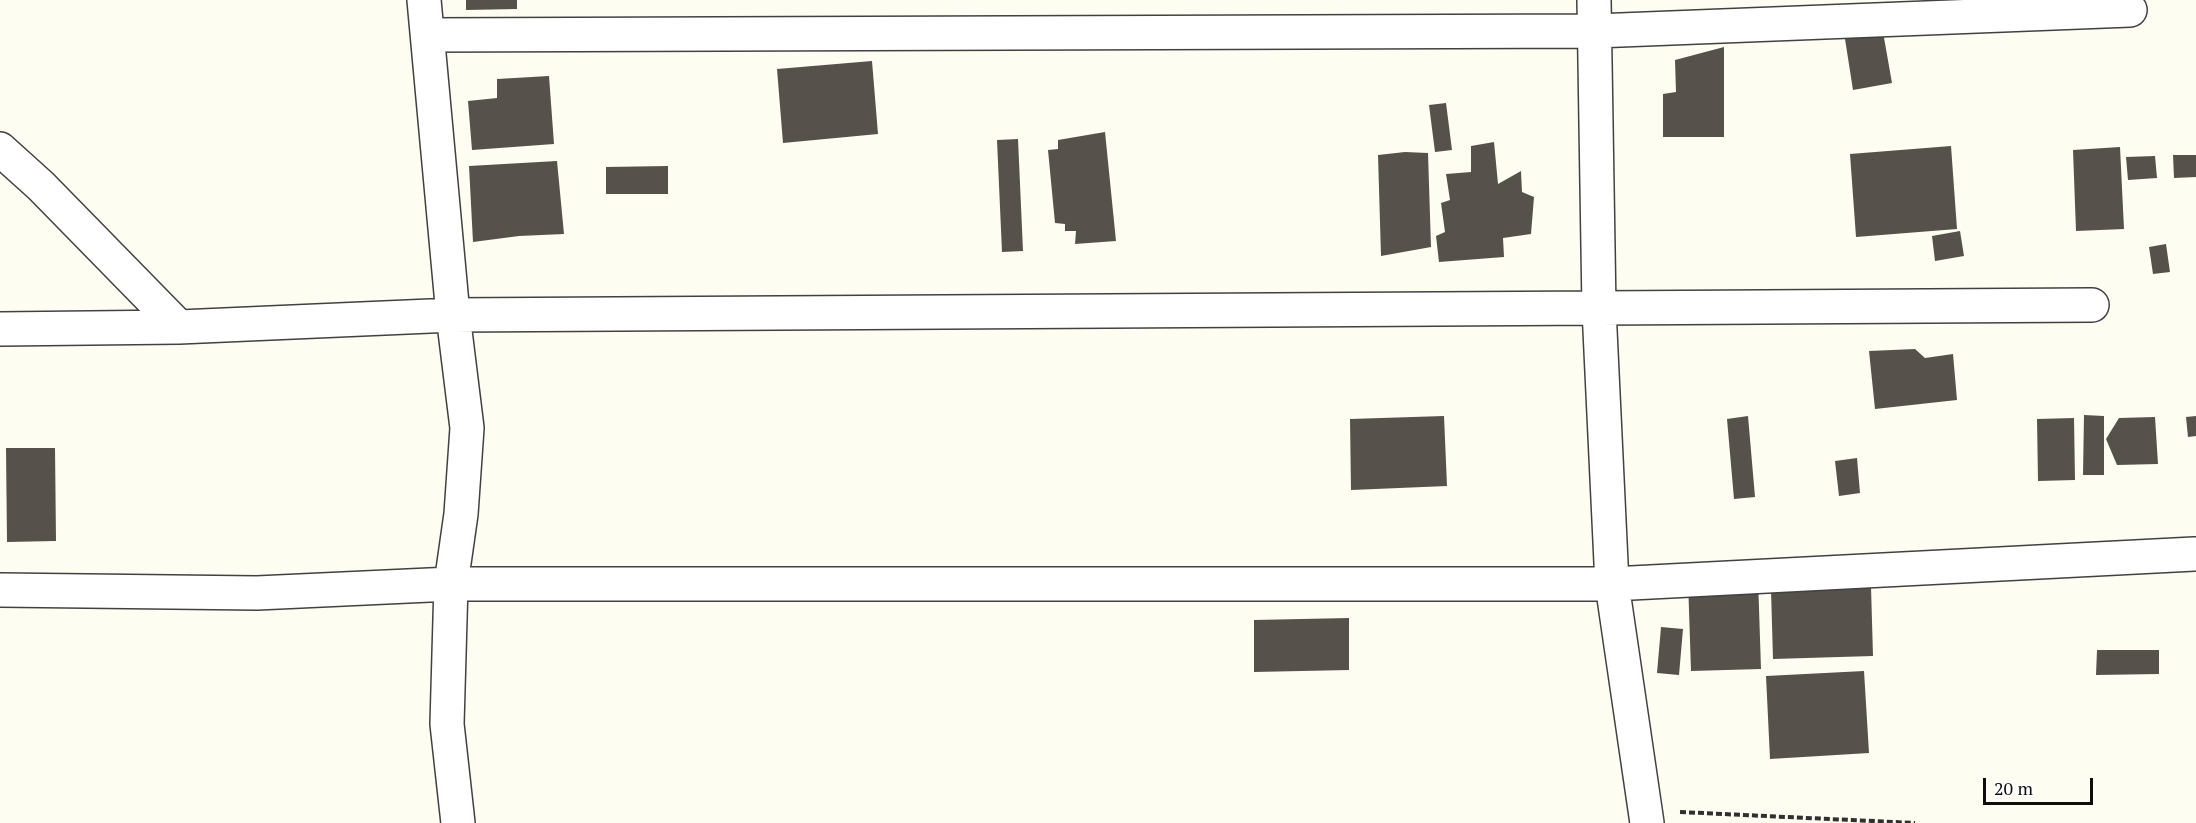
<!DOCTYPE html>
<style>
body{margin:0}
#map{position:relative;width:2196px;height:823px;overflow:hidden;background:#fefdf1;font-family:"PT Serif",serif}
canvas{display:block}
.scale{position:absolute;left:1983px;top:778px;width:110px;height:27px;box-sizing:border-box;border:3px solid #0e0e0e;border-top:0;padding-left:8px;font-size:18px;line-height:21px;white-space:nowrap;color:#0e0e0e;-webkit-text-stroke:4px #fff;paint-order:stroke}
</style>
<div id="map">
<canvas width="2196" height="823"></canvas>
<div class="scale">20 m</div>
</div>
<script>
const ctx = document.querySelector('canvas').getContext('2d');
ctx.lineJoin = 'round';
function paint(path, color) { ctx.fillStyle = color; ctx.fill(path, 'evenodd'); }
const toPath = rows => new Path2D(rows.map(r => 'M' + r).join(''));
function stroke(path, color, width, dash) { ctx.strokeStyle = color; ctx.lineWidth = width; ctx.lineCap = dash ? 'butt' : 'round'; ctx.setLineDash(dash || []); ctx.stroke(path); }
const building = toPath([
 [466,0,517,0,517,9,466,10],
 [1883,32,1892,83,1853,90,1845,39],
 [1724,47,1724,137,1663,137,1663,94,1676,92,1675,60],
 [872,61,878,134,783,143,777,69],
 [549,76,554,144,472,150,468,101,497,98,497,79],
 [1446,103,1452,150,1435,152,1429,105],
 [1105,132,1116,241,1075,244,1076,231,1065,231,1065,224,1055,223,1048,150,1058,149,1058,140],
 [1018,139,1023,251,1002,252,997,140],
 [1494,142,1498,184,1521,171,1522,192,1534,197,1531,234,1503,238,1504,257,1439,262,1436,236,1445,232,1441,203,1450,200,1446,174,1471,172,1471,146],
 [1951,146,1957,229,1856,237,1850,154],
 [2120,147,2124,229,2076,231,2073,150],
 [1405,152,1428,153,1431,247,1381,256,1378,155],
 [2173,155,2196,155,2196,177,2174,178],
 [2155,156,2157,178,2128,180,2126,157],
 [557,161,564,234,519,236,473,242,469,166],
 [668,166,668,194,606,194,606,167],
 [1960,231,1964,256,1935,261,1932,236],
 [2166,244,2170,272,2153,274,2149,247],
 [1915,349,1925,358,1953,354,1957,400,1875,409,1869,351],
 [2084,415,2104,416,2104,475,2083,475],
 [1444,416,1447,486,1351,490,1350,419],
 [1748,416,1755,497,1734,499,1727,419],
 [2196,416,2196,436,2188,437,2186,417],
 [2155,417,2158,464,2117,465,2106,439,2119,418],
 [2074,418,2075,480,2038,481,2037,419],
 [6,448,55,448,56,541,7,542],
 [1857,458,1860,493,1839,496,1835,461],
 [1850,576,1854,589,1871,587,1873,656,1773,659,1771,590],
 [1758,578,1761,669,1691,671,1688,580],
 [1349,618,1349,670,1254,672,1254,620],
 [1661,627,1683,629,1679,675,1657,673],
 [2097,650,2159,650,2159,674,2096,675],
 [1864,671,1869,753,1770,759,1766,676]
]);
const path = toPath([
 [1680,812,1915,823]
]);
const street = toPath([
 [424,0,453,315,467,428,461,514,451,584,447,724,458,823],
 [1594,0,1599,309,1612,584,1647,823],
 [429,35,1595,31,2130,10],
 [0,149,41,186,179,327],
 [0,329,179,327,453,315,2092,305],
 [0,590,257,593,451,584,1612,584,2194,554]
]);
paint(building, '#57514b');
stroke(street, '#414141', 36);
stroke(path, '#303030', 4, [6, 3]);
stroke(street, '#fff', 33);
</script>
